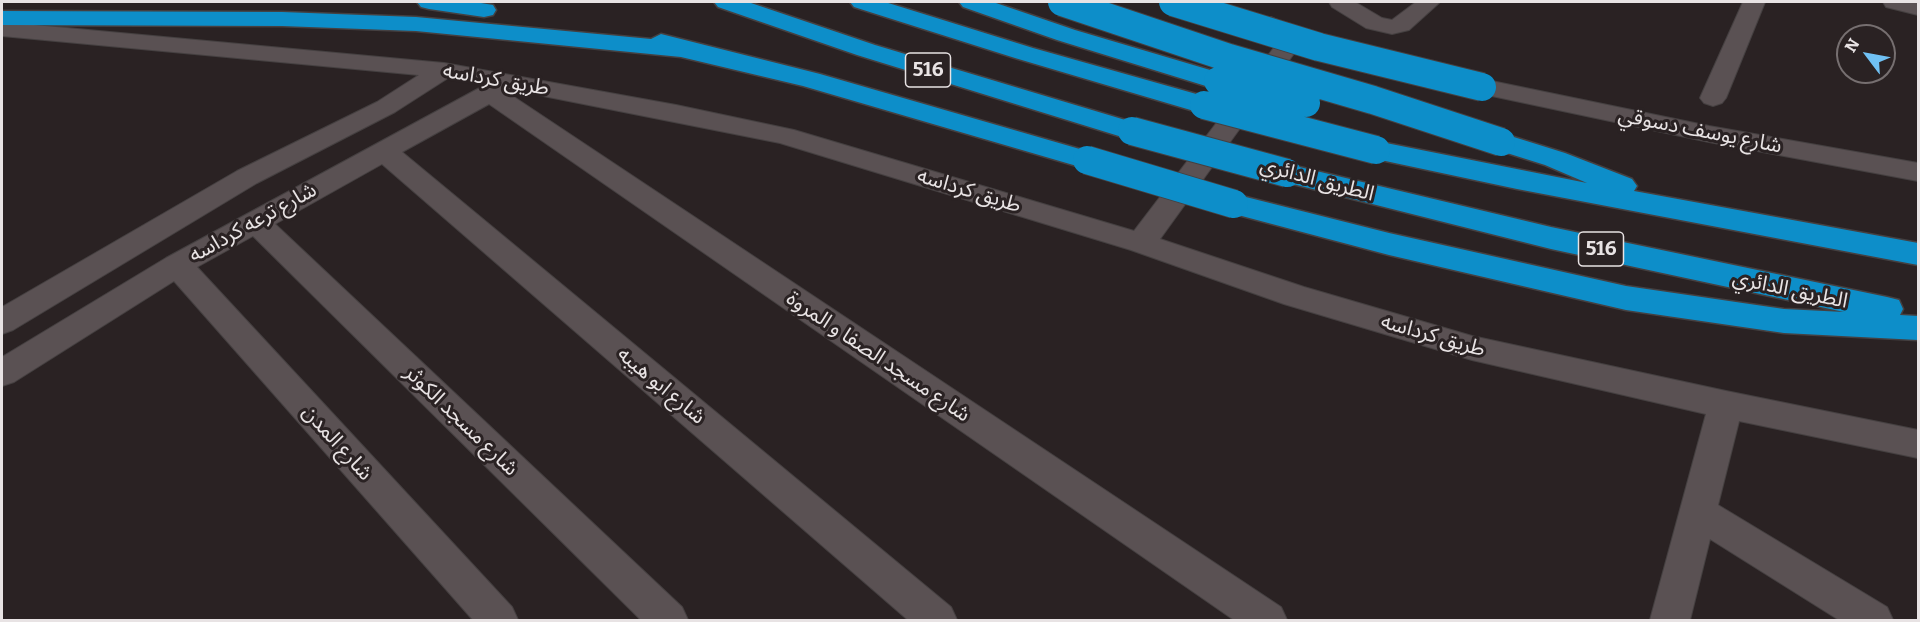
<!DOCTYPE html>
<meta charset="utf-8">
<style>
body{margin:0}
#map{position:relative;width:1920px;height:622px;overflow:hidden;background:#2a2223;font-family:Bitter,serif}
canvas{display:block}
.frame{position:absolute;inset:0;border:3px solid #e8e3e4;pointer-events:none}
.north{position:absolute;left:1836px;top:24px;width:60px;height:60px;box-sizing:border-box;background:#2a2223;border:2px solid #766f70;border-radius:50%;rotate:302deg;font-size:16px;font-weight:700;line-height:24px;text-align:center;color:#e8e3e4}
.north::after{content:'';display:block;margin:auto;width:21px;height:27px;background:#70c1f4;clip-path:polygon(50% 0,100% 100%,50% 72%,0 100%)}
</style>
<div id="map">
<canvas width="1920" height="622"></canvas>
<div class="frame"></div>
<div class="north">N</div>
</div>
<script>
const ctx = document.querySelector('canvas').getContext('2d');
ctx.lineJoin = 'round';
const toPath = rows => new Path2D(rows.map(r => 'M' + r).join(''));
function stroke(path, color, width, dash) { ctx.strokeStyle = color; ctx.lineWidth = width; ctx.lineCap = dash ? 'butt' : 'round'; ctx.setLineDash(dash || []); ctx.stroke(path); }
function paint(path, color) { ctx.fillStyle = color; ctx.fill(path, 'evenodd'); }
function write(font, color, halo, rows, align = 'center') {
  ctx.font = font + ' Bitter,"Noto Sans Arabic",serif'; ctx.lineWidth = 6; ctx.setLineDash([]); ctx.textBaseline = 'middle'; ctx.strokeStyle = halo; ctx.fillStyle = color; for (const [text, x, y, turn = 0] of rows) {
    ctx.save(); ctx.translate(x, y); ctx.rotate((+turn || 0) * Math.PI / 180); ctx.textAlign = isNaN(turn) ? turn : align; if (halo) ctx.strokeText(text, 0, 0); ctx.fillText(text, 0, 0); ctx.restore();
  }
}
const minor = toPath([
 [1329,2,1355,2,1382,18,1392,20,1416,2,1440,2,1409,30,1392,34,1366,28,1332,7,1329,2],
 [1743,2,1765,2,1726,98,1722,103,1713,106,1704,103,1700,98,1743,2],
 [1883,2,1918,2,1918,15,1886,7,1883,2],
 [1271,17,1299,30,1303,41,1160,239,1304,287,1472,336,1726,391,1918,430,1918,458,1739,421,1718,505,1887,607,1893,620,1839,620,1710,539,1690,620,1650,620,1706,414,1472,360,1284,304,1131,250,780,143,513,90,508,93,1281,607,1287,620,1234,620,489,104,402,152,951,607,957,620,908,620,382,164,275,224,682,607,688,620,641,620,253,236,197,267,512,607,518,620,473,620,174,281,14,382,2,386,2,357,166,258,485,85,448,78,395,112,257,183,13,330,2,334,2,307,237,171,377,102,419,75,2,36,2,22,444,63,676,105,794,130,1134,231,1279,41,1279,38,1263,29,1259,24,1263,19,1271,17],
 [1482,79,1709,126,1918,163,1918,181,1709,142,1473,92,1469,87,1473,82,1482,79]
]);
const motorway = toPath([
 [417,2,475,2,493,5,496,10,493,15,484,17,429,9,421,7,417,2],
 [714,2,748,2,875,45,1142,125,1146,131,1142,137,1132,140,1122,137,857,55,718,7,714,2],
 [850,2,885,2,1033,48,1214,99,1217,105,1214,111,1204,113,1194,111,1015,58,854,7,850,2],
 [959,2,993,2,1075,30,1227,75,1231,81,1227,87,1218,89,1209,87,1057,40,963,7,959,2],
 [2,11,282,12,416,17,651,39,661,34,820,74,1097,154,1101,160,1097,166,1087,169,803,86,681,57,416,31,282,26,2,25,2,11],
 [1501,133,1565,153,1632,179,1637,186,1634,191,1918,243,1918,265,1517,189,1376,159,1366,156,1362,150,1366,144,1376,141,1587,183,1545,165,1491,148,1487,142,1491,136,1501,133],
 [1287,164,1551,227,1887,297,1899,300,1903,309,1900,315,1918,316,1918,340,1784,333,1626,310,1389,255,1223,211,1219,204,1223,197,1234,194,1389,233,1626,286,1784,309,1844,312,1551,249,1277,180,1273,173,1277,166,1287,164]
]);
const motorwayBridge = toPath([
 [1062,2,1229,58,1373,100,1501,142],
 [1173,2,1319,47,1482,87],
 [1218,81,1306,103],
 [1204,105,1376,150],
 [1132,131,1287,173],
 [1087,160,1234,204]
]);
const shields = [
 [928,70,45],
 [1601,249,45]
];
const shieldNames = [
 ["516",928,70],
 ["516",1601,249]
];
const streetNames = [
 ["طريق كرداسه",496,80,10],
 ["شارع يوسف دسوقي",1700,131,11],
 ["الطريق الدائري",1317,180,15],
 ["طريق كرداسه",969,191,17],
 ["شارع ترعه كرداسه",253,223,-29],
 ["الطريق الدائري",1790,290,12],
 ["طريق كرداسه",1433,336,16],
 ["شارع مسجد الصفا و المروة",878,357,34],
 ["شارع ابو هيبه",661,386,40],
 ["شارع مسجد الكوثر",461,421,44],
 ["شارع المدن",337,443,48]
];
stroke(minor, '#454041', 2);
stroke(motorway, '#454041', 3);
paint(minor, '#5a5153');
paint(motorway, '#0d8ec9');
stroke(motorwayBridge, '#454041', 30, []);
stroke(motorwayBridge, '#0d8ec9', 28);
for (const [x, y, w] of shields) { const box = new Path2D(); box.roundRect(x - w / 2, y - 17, w, 34, 4.5); ctx.fillStyle = '#2a2223'; ctx.fill(box); stroke(box, '#e8e3e4', 1.5); }
write('bold 20px', '#e8e3e4', null, shieldNames);
write('21px', '#e8e3e4', '#2a2223', streetNames);
</script>
